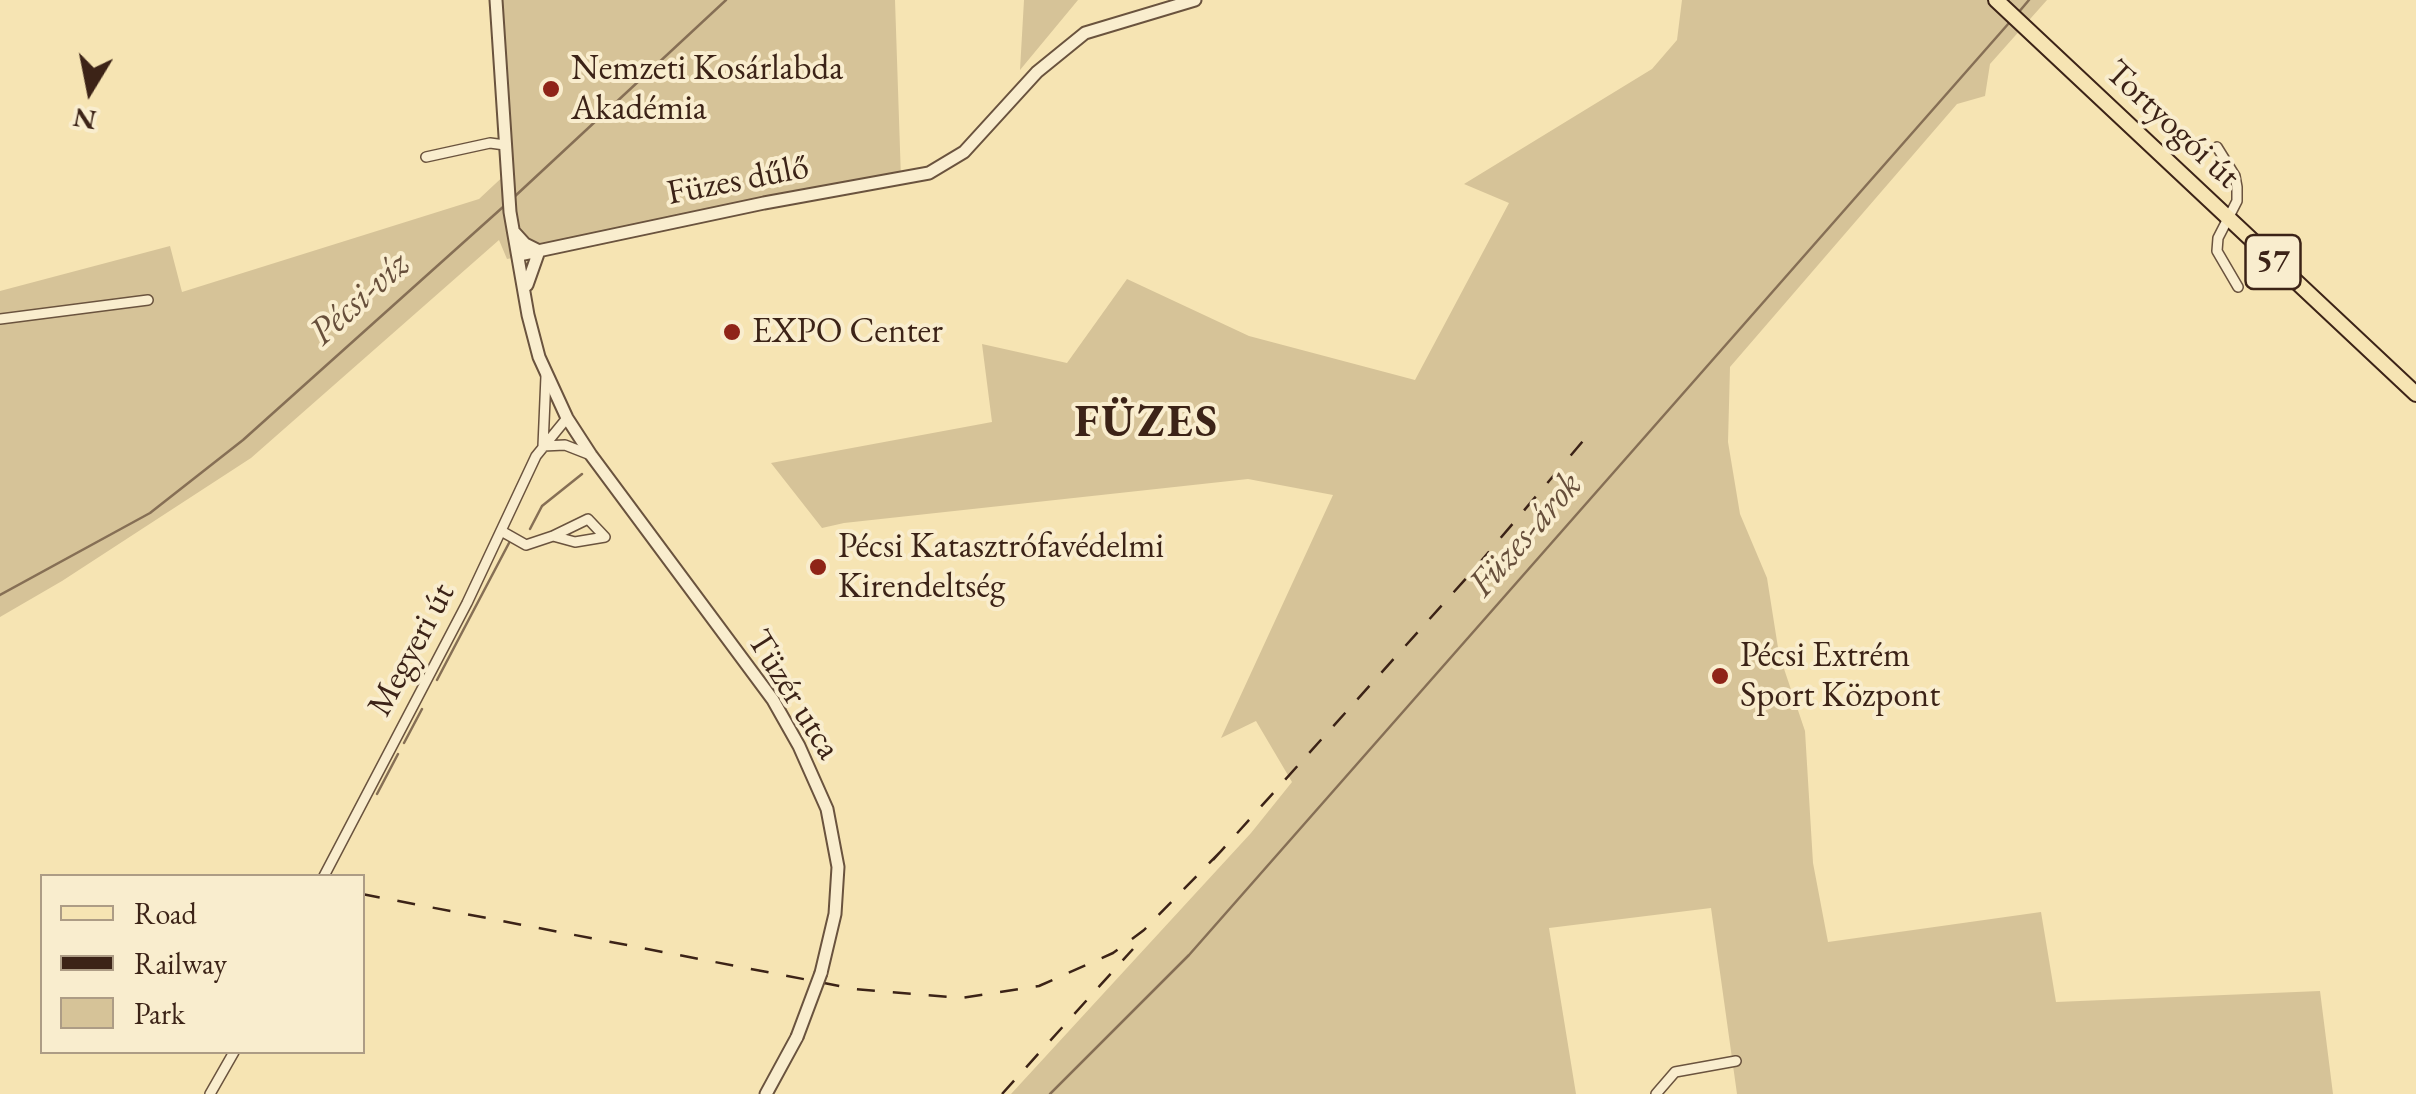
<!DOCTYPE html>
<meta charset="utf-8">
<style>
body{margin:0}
#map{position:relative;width:2416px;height:1094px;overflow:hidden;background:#f6e4b3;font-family:"EB Garamond",serif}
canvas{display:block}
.legend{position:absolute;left:40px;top:874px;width:325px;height:180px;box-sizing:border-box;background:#f9edce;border:2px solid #ad9c85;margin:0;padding:12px 18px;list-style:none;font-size:30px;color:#3c2317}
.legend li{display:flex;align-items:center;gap:20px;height:50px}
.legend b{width:50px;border:2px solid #ad9c85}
.north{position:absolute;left:40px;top:40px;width:100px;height:100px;-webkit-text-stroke:8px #f9edce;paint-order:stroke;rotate:190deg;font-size:28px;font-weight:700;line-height:40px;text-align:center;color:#3c2317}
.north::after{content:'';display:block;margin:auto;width:35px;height:45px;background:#3c2317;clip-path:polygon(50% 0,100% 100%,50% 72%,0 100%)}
</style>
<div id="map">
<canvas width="2416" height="1094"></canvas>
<ul class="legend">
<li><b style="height:12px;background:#f6e4b3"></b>Road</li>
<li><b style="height:12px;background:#3c2317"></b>Railway</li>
<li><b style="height:28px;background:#d6c398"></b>Park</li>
</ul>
<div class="north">N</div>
</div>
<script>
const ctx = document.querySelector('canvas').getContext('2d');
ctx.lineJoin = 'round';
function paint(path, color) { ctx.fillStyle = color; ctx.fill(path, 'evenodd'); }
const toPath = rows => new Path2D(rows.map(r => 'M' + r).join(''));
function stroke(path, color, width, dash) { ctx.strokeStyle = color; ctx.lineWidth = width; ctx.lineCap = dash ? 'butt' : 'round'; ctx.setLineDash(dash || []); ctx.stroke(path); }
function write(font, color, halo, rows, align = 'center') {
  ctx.font = font + ' "EB Garamond",serif'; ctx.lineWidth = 8; ctx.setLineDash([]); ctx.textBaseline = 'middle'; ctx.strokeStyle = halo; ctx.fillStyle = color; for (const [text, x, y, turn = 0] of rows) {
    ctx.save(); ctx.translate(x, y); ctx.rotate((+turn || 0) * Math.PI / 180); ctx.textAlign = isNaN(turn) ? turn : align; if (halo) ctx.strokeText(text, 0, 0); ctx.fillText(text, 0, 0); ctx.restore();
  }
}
const green = toPath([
 [496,0,895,0,901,179,507,259,499,240,251,458,62,581,0,617,0,291,170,246,182,292,479,199,510,170],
 [1024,0,1078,0,1020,70],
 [1682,0,2047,0,1990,64,1985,96,1957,104,1730,367,1728,442,1740,514,1767,578,1779,654,1805,731,1813,863,1828,942,2041,912,2056,1002,2320,991,2333,1094,1737,1094,1711,908,1549,928,1576,1094,1011,1094,1251,833,1292,782,1256,721,1221,738,1333,495,1248,479,844,523,822,528,771,463,992,422,982,344,1067,363,1127,279,1249,336,1415,380,1509,203,1464,184,1652,69,1677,40]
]);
const stream = toPath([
 [2018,13,2029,0],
 [513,198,726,0],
 [530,529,542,506,582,474],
 [0,595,150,513,243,440,503,207],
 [437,680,509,543],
 [404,743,422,709],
 [377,794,398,754],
 [1050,1094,1189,955,2009,23]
]);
const minor = toPath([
 [2217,147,2235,176,2237,187,2237,201,2218,238,2217,251,2238,287],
 [426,157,490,143,505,145],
 [0,319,148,300],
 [543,446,546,376],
 [543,446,565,445,588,454],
 [503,532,526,545,553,536,575,542,605,537,588,519,553,536],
 [324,876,467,603,536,456,567,418],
 [210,1094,234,1052],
 [1656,1094,1675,1072,1736,1061]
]);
const tertiary = toPath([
 [496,0,510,212,528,315,539,357,567,418,591,455,773,700,799,746,827,809,838,867,835,914,821,973],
 [515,233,525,244,539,251,527,285],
 [519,255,764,203,929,173,964,152,1037,72,1085,33,1195,0],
 [766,1094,797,1037]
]);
const primary = toPath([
 [1996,0,2416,394]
]);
const rail = toPath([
 [1213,860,1470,574,1583,441],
 [362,894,855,989,961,998,1039,986,1113,953,1144,930,1223,849],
 [1002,1094,1133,949]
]);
const tertiaryBridge = toPath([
 [797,1037,821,973]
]);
const markers = [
 [551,89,10,"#8f2418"],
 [732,332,10,"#8f2418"],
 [818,567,10,"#8f2418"],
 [1720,676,10,"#8f2418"]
];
const shields = [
 [2273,262,55]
];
const shieldNames = [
 ["57",2273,262]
];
const poiNames = [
 ["Nemzeti Kosárlabda",571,69],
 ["Akadémia",571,109],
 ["EXPO Center",752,332],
 ["Pécsi Katasztrófavédelmi",838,547],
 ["Kirendeltség",838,587],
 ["Pécsi Extrém",1740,656],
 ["Sport Központ",1740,696]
];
const streetNames = [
 ["Tortyogói út",2172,125,43],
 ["Füzes dűlő",738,181,-11],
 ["Megyeri út",412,650,-62],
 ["Tüzér utca",793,695,58]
];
const waterNames = [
 ["Pécsi-víz",360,299,-42],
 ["Füzes-árok",1526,535,-49]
];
const districtNames = [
 ["FÜZES",1147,424]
];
paint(green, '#d6c398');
stroke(stream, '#866f55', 2.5);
stroke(minor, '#6a533e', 12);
stroke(tertiary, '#6a533e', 15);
stroke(primary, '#3c2317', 18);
stroke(minor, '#f9edce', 9);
stroke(tertiary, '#f9edce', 11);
stroke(primary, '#f6e4b3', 14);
stroke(rail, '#3c2317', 2.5, [18, 18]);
stroke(tertiaryBridge, '#6a533e', 15, []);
stroke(tertiaryBridge, '#f9edce', 11);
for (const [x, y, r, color] of markers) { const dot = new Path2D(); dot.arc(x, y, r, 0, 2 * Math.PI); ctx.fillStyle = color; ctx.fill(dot); stroke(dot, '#f9edce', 4); }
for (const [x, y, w] of shields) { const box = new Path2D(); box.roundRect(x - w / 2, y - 27, w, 54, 8); ctx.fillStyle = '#f9edce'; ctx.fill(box); stroke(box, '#3c2317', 2.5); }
write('bold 32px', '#3c2317', null, shieldNames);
write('35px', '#3c2317', '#f9edce', poiNames, 'left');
write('35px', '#3c2317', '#f9edce', streetNames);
write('italic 38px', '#674f3b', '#f9edce', waterNames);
ctx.letterSpacing = '2.5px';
write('bold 45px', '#3c2317', '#f9edce', districtNames);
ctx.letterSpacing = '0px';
</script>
